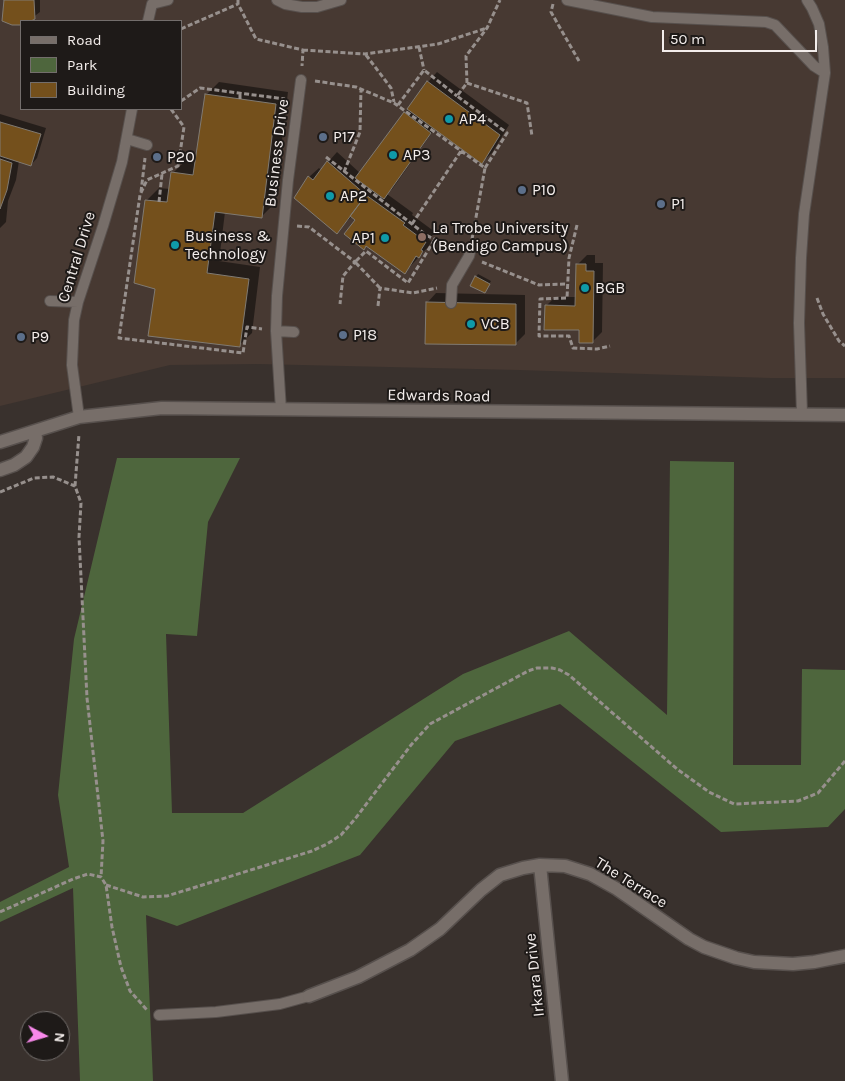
<!DOCTYPE html>
<style>
body{margin:0}
#map{position:relative;width:845px;height:1081px;overflow:hidden;background:#39312d;font-family:Karla,sans-serif}
canvas{display:block}
.legend{position:absolute;left:20px;top:20px;width:162px;height:90px;box-sizing:border-box;background:#1e1a18;border:1px solid #736e6c;margin:0;padding:6px 9px;list-style:none;font-size:15px;color:#f3edeb}
.legend li{display:flex;align-items:center;gap:10px;height:25px}
.legend b{width:25px;border:1px solid #736e6c}
.north{position:absolute;left:20px;top:1011px;width:50px;height:50px;box-sizing:border-box;background:#1e1a18;border:1px solid #736e6c;border-radius:50%;rotate:96deg;font-size:14px;font-weight:700;line-height:20px;text-align:center;color:#f3edeb}
.north::after{content:'';display:block;margin:auto;width:18px;height:22px;background:#f888ea;clip-path:polygon(50% 0,100% 100%,50% 72%,0 100%)}
.scale{position:absolute;left:662px;top:30px;width:155px;height:22px;box-sizing:border-box;border:2px solid #f3edeb;border-top:0;padding-left:6px;font-size:15px;line-height:18px;white-space:nowrap;color:#f3edeb;-webkit-text-stroke:4px #1e1a18;paint-order:stroke}
</style>
<div id="map">
<canvas width="845" height="1081"></canvas>
<ul class="legend">
<li><b style="height:6px;background:#776e69"></b>Road</li>
<li><b style="height:14px;background:#4e663d"></b>Park</li>
<li><b style="height:14px;background:#74501c"></b>Building</li>
</ul>
<div class="north">N</div>
<div class="scale">50 m</div>
</div>
<script>
const ctx = document.querySelector('canvas').getContext('2d');
ctx.lineJoin = 'round';
function paint(path, color) { ctx.fillStyle = color; ctx.fill(path, 'evenodd'); }
const toPath = rows => new Path2D(rows.map(r => 'M' + r).join(''));
function stroke(path, color, width, dash) { ctx.strokeStyle = color; ctx.lineWidth = width; ctx.lineCap = dash ? 'butt' : 'round'; ctx.setLineDash(dash || []); ctx.stroke(path); }
function write(font, color, halo, rows, align = 'center') {
  ctx.font = font + ' Karla,sans-serif'; ctx.lineWidth = 4; ctx.setLineDash([]); ctx.textBaseline = 'middle'; ctx.strokeStyle = halo; ctx.fillStyle = color; for (const [text, x, y, turn = 0] of rows) {
    ctx.save(); ctx.translate(x, y); ctx.rotate((+turn || 0) * Math.PI / 180); ctx.textAlign = isNaN(turn) ? turn : align; if (halo) ctx.strokeText(text, 0, 0); ctx.fillText(text, 0, 0); ctx.restore();
  }
}
const built = toPath([
 [0,0,845,0,845,378,770,378,519,370,258,364,170,365,0,406],
 [21,21,181,21,181,109,21,109]
]);
const green = toPath([
 [117,458,240,458,208,522,197,636,166,634,172,813,243,813,463,674,569,631,667,715,670,461,734,462,733,765,801,765,802,669,845,670,845,809,828,827,721,832,560,704,455,741,360,855,177,926,146,915,153,1081,80,1081,73,888,0,922,0,902,69,867,58,795,74,639]
]);
const shadow = toPath([
 [5,0,40,0,40,12,28,21,13,23],
 [437,72,509,125,492,153,482,162,435,128,393,188,387,194,413,213,412,215,435,232,429,240,432,241,428,247,405,272,352,216,337,232,296,198,309,177,319,168,321,170,337,152,360,173,428,82],
 [219,82,288,92,274,204,262,216,225,212,219,261,260,267,252,333,239,345,156,288,147,200,159,188,170,189,173,173,185,161,196,162,206,95],
 [0,114,46,128,37,158,31,165,19,161,16,180,8,201,6,222,0,228],
 [587,255,595,255,595,263,603,263,602,332,592,342,581,329,546,306,555,297,577,297,577,265],
 [478,274,491,281,485,292,476,277],
 [436,293,525,295,525,334,515,344,427,303]
]);
const building = toPath([
 [4,0,34,0,35,19,31,21,21,21,21,25,12,25,2,21,4,0],
 [427,81,500,135,482,164,407,109,427,81],
 [205,94,276,104,262,218,215,212,207,273,249,279,240,347,148,336,155,289,134,283,145,200,167,202,171,172,193,175,205,94],
 [404,112,431,133,384,199,355,178,404,112],
 [0,122,41,134,31,166,0,156,0,122],
 [0,159,12,163,7,190,0,209,0,159],
 [327,161,366,195,337,234,294,198,308,176,313,180,327,161],
 [366,195,405,223,403,225,426,242,421,250,423,251,419,258,416,256,405,274,366,246,364,250,344,234,355,220,350,216,366,195],
 [576,264,586,264,586,271,594,271,593,343,579,343,579,330,544,330,545,305,575,306,576,264],
 [475,276,490,284,485,293,470,286,475,276],
 [426,302,516,304,516,345,425,344,426,302]
]);
const path = toPath([
 [238,0,238,4,256,39,303,50,302,66],
 [553,4,551,12,579,61],
 [181,29,238,4],
 [419,47,424,70],
 [303,50,365,54,438,44,487,28],
 [366,55,391,88,394,102],
 [315,81,356,87,394,103,485,168,472,239],
 [467,83,466,56,487,28,500,0],
 [240,99,240,94],
 [181,101,200,88,285,99],
 [398,105,424,70,457,96],
 [171,109,184,127,178,166,147,180,140,195,119,338,243,353,247,327,262,329],
 [326,157,426,235,456,250],
 [485,168,507,133,457,96,467,83,527,103,532,136],
 [344,172,360,132,361,89],
 [141,192,145,158],
 [159,202,162,174],
 [412,224,461,151],
 [577,225,569,258,567,298,540,299,539,336,569,336,573,348,597,349,610,346],
 [297,226,309,227,355,262,343,276,340,304],
 [482,262,539,285,567,284],
 [380,288,355,262,366,251,408,283,435,239],
 [817,298,823,314,839,341,845,346],
 [378,306,380,288,413,293,437,288],
 [75,486,79,434],
 [0,492,34,478,53,477,75,486,81,503,79,537,87,698,103,841,101,877],
 [106,885,143,897,167,896,312,851,327,844,341,835,355,819,411,745,430,724,528,671,537,668,552,668,560,670,569,675,677,769,709,792,734,804,798,801,818,793,845,761],
 [0,912,73,879,88,874,101,877,106,885,112,927,121,967,130,991,147,1010]
]);
const service = toPath([
 [277,0,285,4,302,7,317,7,341,0],
 [567,0,652,17,766,22,775,25,814,66,825,73],
 [152,4,168,0],
 [148,21,152,4],
 [127,139,147,145],
 [50,301,78,302],
 [451,303,452,285,469,256,470,252],
 [276,331,294,332],
 [281,410,276,331,277,296,288,180,301,80],
 [802,414,799,323,801,258,804,214,825,73,823,47,819,24,812,8,807,0],
 [79,417,72,365,74,320,78,302,103,226,122,162,132,109],
 [159,1015,216,1012,280,1004,309,996]
]);
const minor = toPath([
 [0,442,79,417,162,408,845,415],
 [0,470,14,465,26,457,33,447,36,438,35,431],
 [540,865,562,1081],
 [309,996,358,977,410,950,440,929,481,890,500,875,523,868,540,865,565,866,590,874,617,889,689,939,704,947,736,958,754,962,793,964,814,962,845,956]
]);
const markers = [
 [449,119,5,"#0f9aa8"],
 [323,137,5,"#5c6f8a"],
 [393,155,5,"#0f9aa8"],
 [157,157,5,"#5c6f8a"],
 [522,190,5,"#5c6f8a"],
 [330,196,5,"#0f9aa8"],
 [661,204,5,"#5c6f8a"],
 [422,237,5,"#8d6e63"],
 [385,238,5,"#0f9aa8"],
 [175,245,5,"#0f9aa8"],
 [585,288,5,"#0f9aa8"],
 [471,324,5,"#0f9aa8"],
 [343,335,5,"#5c6f8a"],
 [21,337,5,"#5c6f8a"]
];
const poiNames = [
 ["AP4",459,119],
 ["P17",333,137],
 ["AP3",403,155],
 ["P20",167,157],
 ["P10",532,190],
 ["AP2",340,196],
 ["P1",671,204],
 ["La Trobe University",432,228],
 ["(Bendigo Campus)",432,246],
 ["Business &",185,236],
 ["Technology",185,254],
 ["AP1",375,238,"right"],
 ["BGB",595,288],
 ["VCB",481,324],
 ["P18",353,335],
 ["P9",31,337]
];
const streetNames = [
 ["Business Drive",277,153,-83],
 ["Central Drive",77,257,-73],
 ["Edwards Road",439,396,1],
 ["The Terrace",631,883,32],
 ["Irkara Drive",535,975,-96]
];
paint(built, '#473932');
paint(green, '#4e663d');
paint(shadow, '#0007');
paint(building, '#74501c');
stroke(building, '#807a72', 1);
stroke(service, '#57504d', 12);
stroke(minor, '#57504d', 15);
stroke(path, '#97908d', 3, [5, 2.5]);
stroke(service, '#776e69', 10);
stroke(minor, '#776e69', 12);
for (const [x, y, r, color] of markers) { const dot = new Path2D(); dot.arc(x, y, r, 0, 2 * Math.PI); ctx.fillStyle = color; ctx.fill(dot); stroke(dot, '#1e1a18', 2); }
write('16px', '#f3edeb', '#1e1a18', poiNames, 'left');
write('16px', '#f3edeb', '#1e1a18', streetNames);
</script>
